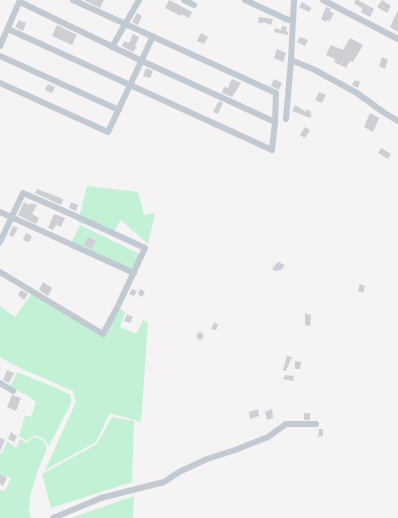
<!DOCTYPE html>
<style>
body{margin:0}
canvas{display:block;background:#f5f3f3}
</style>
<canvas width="398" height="518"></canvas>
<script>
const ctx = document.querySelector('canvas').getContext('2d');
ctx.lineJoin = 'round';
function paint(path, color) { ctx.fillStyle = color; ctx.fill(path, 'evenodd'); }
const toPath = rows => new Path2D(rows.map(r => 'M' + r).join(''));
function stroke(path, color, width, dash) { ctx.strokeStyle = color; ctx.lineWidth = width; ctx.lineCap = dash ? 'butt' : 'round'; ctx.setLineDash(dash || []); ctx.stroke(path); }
const green = toPath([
 [87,186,138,192,144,215,155,213,148,244,121,220,112,234,78,222],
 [80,225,140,254,130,274,69,247],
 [31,294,102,336,120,308,125,313,120,327,136,334,143,320,148,323,141,422,110,413,96,442,45,470,76,402,73,391,16,366,0,357,0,306,15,317],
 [17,372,54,387,71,395,71,403,49,446,44,439,35,435,27,441,19,436,25,415,31,417,36,402,26,395,10,387],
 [112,417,134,421,132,482,51,508,42,474,97,444],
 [34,437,43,440,47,448,38,470,30,496,29,512,31,518,0,518,0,490,5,491,11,478,0,474,0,453,2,453,7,441,16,448,20,439,27,443],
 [134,496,133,518,71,518]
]);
const building = toPath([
 [84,0,104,0,100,8],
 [169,0,192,12,189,18,181,14,181,16,165,8],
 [356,0,358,0,374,9,370,17,361,12,363,9,354,3],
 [382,0,391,6,387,13,377,7],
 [302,2,312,8,309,12,299,7],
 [326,7,331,9,330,12,334,13,330,21,327,20,326,22,321,19],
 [398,10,398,32,390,27],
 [137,13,142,16,138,25,132,22],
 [259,17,273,19,271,25,263,22,263,23,258,23],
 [19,20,26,23,23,31,15,27],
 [57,25,77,35,72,45,52,36],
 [282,26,287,27,286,31,288,32,288,35,274,32,275,28,281,30],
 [201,33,208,37,204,44,197,41],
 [133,34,139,37,135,46,137,47,133,52,122,46,124,41,129,43],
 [300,37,308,40,305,46,297,42],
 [350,38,363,45,353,62,350,61,346,68,334,62,335,59,326,55,331,45,343,50],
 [277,49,286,53,283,62,274,58],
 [382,57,388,60,385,69,379,66],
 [146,68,153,71,150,78,143,76],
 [232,79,241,83,232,97,222,93,224,87,228,88],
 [274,79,282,83,279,90,271,86],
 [355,80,360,82,358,88,352,85],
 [48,84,55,87,52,93,45,90],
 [319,92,326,95,322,103,315,100],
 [219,101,223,103,218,114,213,112],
 [295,105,306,112,307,109,311,112,310,114,312,115,310,118,292,111],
 [370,113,379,118,373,132,364,127],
 [305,127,310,130,305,138,300,135],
 [381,148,391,154,388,159,378,153],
 [37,189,63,199,61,205,35,193],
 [24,202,30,205,31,203,37,205,32,214,39,218,36,224,18,215],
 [71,202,78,205,76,211,69,208],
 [54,214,65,218,61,227,56,225,53,230,48,228],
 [13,226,18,228,13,237,9,235],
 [26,233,32,236,29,242,23,240],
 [88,237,96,241,92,249,84,245],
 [278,262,285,265,281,270,275,271,272,269],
 [43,282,52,288,48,296,39,290],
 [360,284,365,286,363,293,358,291],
 [132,289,137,291,134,296,129,294],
 [140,289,145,292,142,297,138,294],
 [21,290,28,294,24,300,18,295],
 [305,313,311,315,310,326,305,325],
 [127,314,133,317,130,323,124,321],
 [214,323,218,324,216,330,211,329],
 '196.5 336a3.5 3.5 0 1 1 7 0a3.5 3.5 0 1 1-7 0Z',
 [287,356,292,357,286,371,283,370],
 [295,361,301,362,300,369,295,369],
 [7,370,14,373,9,383,3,380],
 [285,375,294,376,293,381,283,379],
 [12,395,21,398,16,411,7,407],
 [258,409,259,416,250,419,249,412],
 [272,409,273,418,267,420,265,412],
 [304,413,310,413,310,420,304,420],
 [319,429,323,429,323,436,318,437],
 [11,432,17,436,14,442,8,439],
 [0,438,5,440,0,451],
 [0,474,7,478,3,486,0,484]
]);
const minor = toPath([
 [184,0,194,5],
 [245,0,286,19,293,21],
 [323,0,398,39],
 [20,2,142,61,275,122],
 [8,29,272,150,275,122,276,93,73,0],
 [0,46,20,0],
 [112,47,139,0],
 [0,56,119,110],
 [291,60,315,70,357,93,383,112,398,121],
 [0,83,108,132,153,36],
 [286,119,291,60,294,0],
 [0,212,134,273],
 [0,242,23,193,80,218,145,248,118,306,103,334,0,272],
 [0,383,13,391],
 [53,518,101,498,164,482,179,472,207,459,235,450,268,437,286,424,316,424]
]);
paint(green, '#c3f1d5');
paint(building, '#cdcfd5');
stroke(minor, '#c1cad2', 6);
</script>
